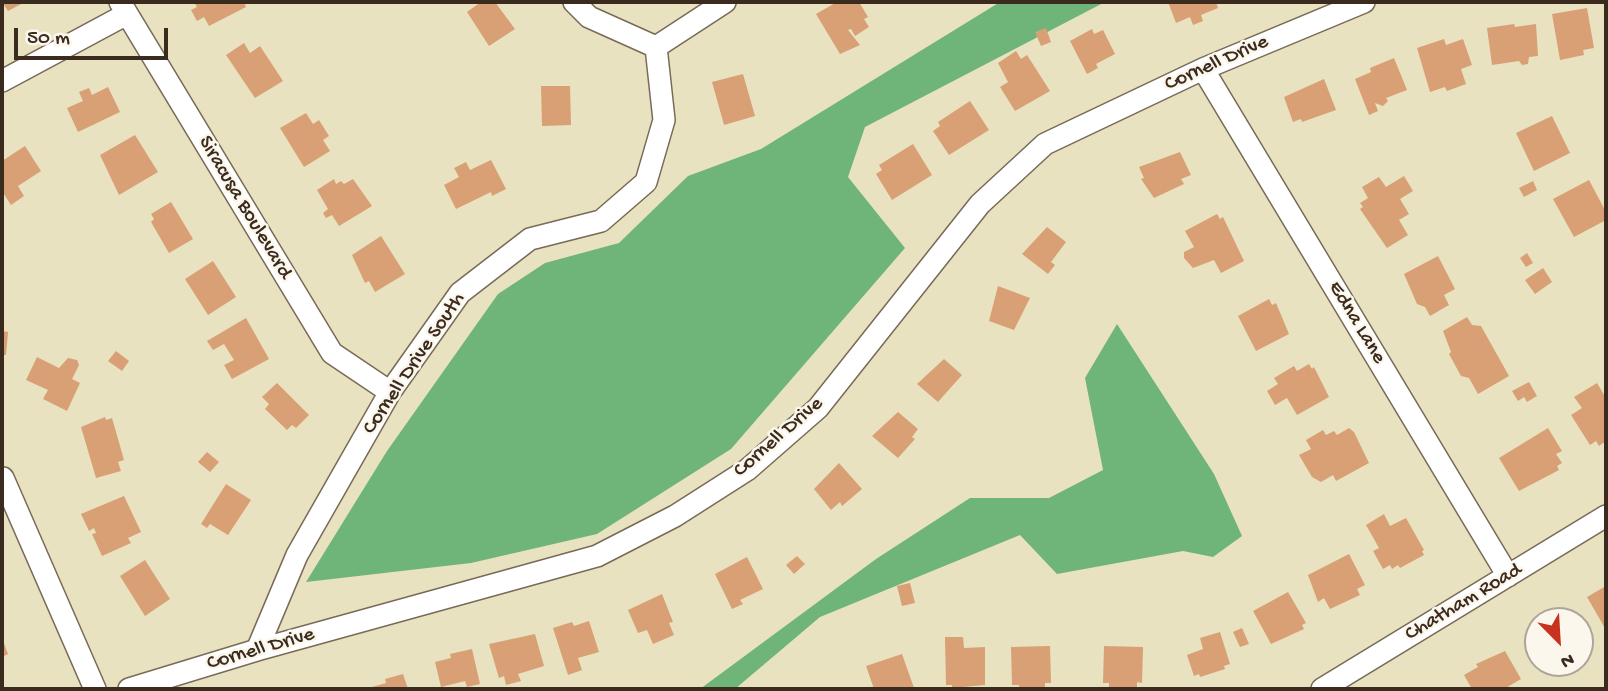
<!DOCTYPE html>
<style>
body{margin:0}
#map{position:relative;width:1608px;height:691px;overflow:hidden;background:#e8e2c0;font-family:"Gochi Hand",sans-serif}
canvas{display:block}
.frame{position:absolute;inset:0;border:4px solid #3b2a1e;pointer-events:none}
.north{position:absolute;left:1524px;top:607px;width:70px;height:70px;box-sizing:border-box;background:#fbf7ec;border:2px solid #aea59a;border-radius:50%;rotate:156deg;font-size:19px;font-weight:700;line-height:28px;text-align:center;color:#3b2a1e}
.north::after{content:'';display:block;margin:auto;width:24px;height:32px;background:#c8321e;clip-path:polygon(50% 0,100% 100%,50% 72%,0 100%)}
.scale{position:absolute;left:14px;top:28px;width:154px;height:32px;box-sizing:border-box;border:4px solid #3b2a1e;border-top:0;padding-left:9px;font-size:21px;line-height:24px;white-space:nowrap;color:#3b2a1e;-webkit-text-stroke:5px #fbf7ec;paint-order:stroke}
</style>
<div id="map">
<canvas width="1608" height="691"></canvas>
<div class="frame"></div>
<div class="north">N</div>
<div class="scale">50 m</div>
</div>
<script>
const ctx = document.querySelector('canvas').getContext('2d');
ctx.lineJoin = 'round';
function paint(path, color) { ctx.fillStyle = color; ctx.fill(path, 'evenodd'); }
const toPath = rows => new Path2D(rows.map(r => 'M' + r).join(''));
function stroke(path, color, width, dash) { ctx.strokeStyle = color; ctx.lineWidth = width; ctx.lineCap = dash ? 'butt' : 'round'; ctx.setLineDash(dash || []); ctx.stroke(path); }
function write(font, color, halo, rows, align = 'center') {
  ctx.font = font + ' "Gochi Hand",sans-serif'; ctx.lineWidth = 5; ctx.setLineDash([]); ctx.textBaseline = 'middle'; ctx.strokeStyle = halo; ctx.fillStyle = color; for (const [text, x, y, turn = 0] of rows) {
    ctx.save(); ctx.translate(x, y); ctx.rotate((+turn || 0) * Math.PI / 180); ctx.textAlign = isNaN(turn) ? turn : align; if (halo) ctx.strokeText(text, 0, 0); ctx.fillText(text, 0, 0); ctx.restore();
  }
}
const forest = toPath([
 [1000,2,1105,2,865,127,848,177,905,248,731,449,597,534,471,563,306,582,387,451,498,294,545,263,619,243,688,176,761,149],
 [1117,324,1214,474,1242,536,1213,557,1183,551,1057,574,1020,535,820,617,735,689,700,689,876,559,970,498,1049,498,1103,470,1085,378]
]);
const building = toPath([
 [2,2,25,2,8,11],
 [194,2,244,2,246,7,209,26,204,17,197,21,191,10,197,7],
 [481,2,495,2,515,29,489,46,467,12],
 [837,2,859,2,868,17,864,19,869,27,855,36,851,29,848,30,860,45,840,54,816,14],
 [1168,2,1216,2,1218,8,1201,15,1203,21,1193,25,1190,17,1176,23],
 [1587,8,1594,48,1583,50,1584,55,1560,60,1552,14],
 [1514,24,1515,27,1536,24,1538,56,1529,57,1528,64,1522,65,1519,61,1492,65,1487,28],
 [1046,28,1051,42,1041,46,1035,32],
 [1092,29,1094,34,1103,30,1115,54,1096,64,1098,68,1087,74,1070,41],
 [1444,39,1446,45,1463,39,1472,65,1461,69,1466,84,1447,91,1445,87,1430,92,1417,48],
 [244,43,250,53,260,46,283,81,255,98,226,55],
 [1016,51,1021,59,1027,55,1050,91,1015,111,1000,87,1008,82,998,63],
 [1394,58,1407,90,1386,98,1388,101,1383,106,1375,103,1378,111,1369,115,1355,79,1371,72,1370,68],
 [743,74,755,116,724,125,712,82],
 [1324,79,1336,110,1302,122,1301,119,1293,122,1284,97],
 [541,86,570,86,571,125,542,126],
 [108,87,120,112,78,132,67,108,83,101,79,92,89,88,92,95],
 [970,101,989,130,949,155,933,131,940,126,938,122],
 [306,113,313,124,319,120,329,136,323,140,330,151,304,167,280,128],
 [1552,116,1570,153,1534,171,1516,133],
 [135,135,158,172,119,195,100,155],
 [913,144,932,175,892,200,876,174,882,170,879,165],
 [25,146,41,171,18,186,24,196,11,205,2,191,2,161],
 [1180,152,1191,175,1181,179,1184,184,1154,198,1141,179,1144,178,1139,167],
 [491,160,506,189,492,196,491,192,456,209,444,185,459,177,454,168,466,162,470,170],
 [1404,176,1413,191,1400,199,1409,214,1399,220,1408,235,1387,248,1360,209,1363,207,1360,203,1368,198,1362,187,1379,177,1386,187],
 [334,179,336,184,341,181,344,184,353,179,372,206,339,226,332,215,326,218,323,213,328,209,317,190],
 [1589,180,1606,212,1606,220,1574,237,1553,199],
 [1533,181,1537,190,1524,197,1519,188],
 [171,202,193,239,169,253,151,222,154,219,151,214],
 [1217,214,1220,219,1223,217,1244,261,1221,273,1214,260,1193,268,1184,258,1184,252,1194,247,1185,231],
 [1047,227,1066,242,1051,262,1055,265,1048,274,1022,254],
 [381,236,405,274,375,292,369,281,365,283,352,255],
 [1527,253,1533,263,1526,267,1520,258],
 [1438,256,1455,289,1444,295,1449,305,1430,316,1425,307,1417,304,1404,274],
 [213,261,236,297,208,315,185,279],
 [1543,268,1552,282,1535,294,1525,280],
 [998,286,1030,298,1014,330,989,321],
 [1269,299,1272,305,1276,303,1289,334,1256,351,1238,316],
 [1467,317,1472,325,1481,326,1509,376,1478,394,1469,378,1461,376,1449,354,1451,352,1443,331],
 [246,318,269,359,232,379,224,365,234,360,224,344,213,350,207,341],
 [2,331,8,332,6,355,2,355],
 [116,351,129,361,122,371,108,361],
 [37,357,59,368,68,358,77,360,79,365,72,379,80,383,67,411,43,399,48,390,26,380],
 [944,359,962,375,938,402,917,384],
 [1309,364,1312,369,1314,367,1329,397,1297,415,1287,398,1275,405,1267,391,1278,384,1274,378,1294,366,1297,371],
 [1529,382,1537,396,1527,402,1524,397,1518,401,1512,391],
 [277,383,309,415,296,428,292,425,287,430,265,409,269,404,262,397],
 [1597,383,1606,398,1606,441,1599,446,1596,441,1590,445,1571,415,1582,408,1574,397],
 [898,412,918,429,912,437,915,439,898,458,872,436],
 [105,417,106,420,112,418,124,460,118,462,121,471,96,478,81,427],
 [1349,428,1354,432,1369,463,1336,481,1333,475,1321,482,1312,477,1299,455,1311,449,1306,440,1323,430,1326,435,1334,431,1337,435],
 [1548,428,1562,451,1556,454,1562,463,1557,466,1559,470,1519,491,1499,458],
 [207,452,219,462,210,472,198,462],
 [839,463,862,489,842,506,840,502,831,510,814,489],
 [226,484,251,500,228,535,210,524,207,528,201,524],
 [124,496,141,532,128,538,131,543,102,556,92,534,96,533,94,528,89,531,81,514],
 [1384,514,1390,526,1406,518,1424,550,1422,551,1424,555,1400,568,1398,565,1392,569,1390,565,1383,569,1373,551,1379,548,1366,525],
 [1349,554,1365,585,1357,589,1360,595,1330,609,1324,598,1318,602,1308,575],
 [797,556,805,564,794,574,786,565],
 [747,557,763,589,740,600,743,604,732,609,715,574],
 [145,560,170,599,145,616,120,576],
 [910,583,915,603,902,606,897,586],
 [1606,586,1606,630,1587,597],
 [1288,592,1306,623,1302,625,1304,629,1271,644,1253,611],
 [662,594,673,622,669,623,674,635,653,644,647,630,638,633,628,610],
 [589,621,599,652,578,658,582,670,568,675,553,628,572,622,574,626],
 [1242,628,1249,644,1240,647,1233,632],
 [1538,630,1538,659,1525,638],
 [1220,632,1230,664,1224,666,1225,669,1200,677,1199,674,1194,676,1187,655,1203,649,1200,638],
 [535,634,544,666,518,674,521,681,506,685,504,676,499,678,489,644],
 [945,637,963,637,964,648,985,647,985,685,952,688,952,685,946,685],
 [2,638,8,654,2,657],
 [1050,646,1051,683,1045,683,1045,687,1019,688,1019,685,1012,685,1011,647],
 [1104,646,1143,647,1142,683,1137,682,1137,687,1109,687,1109,683,1103,683],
 [472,649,480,684,467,687,465,681,441,687,435,662,451,658,450,654],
 [1505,651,1521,679,1504,689,1472,689,1464,675,1478,667,1476,664],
 [902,654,914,688,874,689,866,666],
 [1540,663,1562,663,1546,673],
 [403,674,408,689,365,689,386,683,385,679]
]);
const street = toPath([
 [120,2,332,353,390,392],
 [574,2,589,17,656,47],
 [656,47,725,2],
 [1203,69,1508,576],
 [2,81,127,14],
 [3,478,95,689],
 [257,650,297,555,390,392,460,293,530,239,601,221,646,182,664,120,656,47],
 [129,689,257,650,597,556,675,516,747,470,818,408,980,204,1045,144,1203,69,1364,2],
 [1322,689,1606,516]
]);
const streetNames = [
 ["Cornell Drive",1217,64,-24],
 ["Siracusa Boulevard",244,208,59],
 ["Edna Lane",1356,323,59],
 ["Cornell Drive South",415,364,-56],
 ["Cornell Drive",779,438,-41],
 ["Chatham Road",1464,603,-31],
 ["Cornell Drive",261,650,-16]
];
paint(forest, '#6fb579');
paint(building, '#d8a074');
stroke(street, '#786a57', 24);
stroke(street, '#fff', 21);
write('21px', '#3b2a1e', '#fbf7ec', streetNames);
</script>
